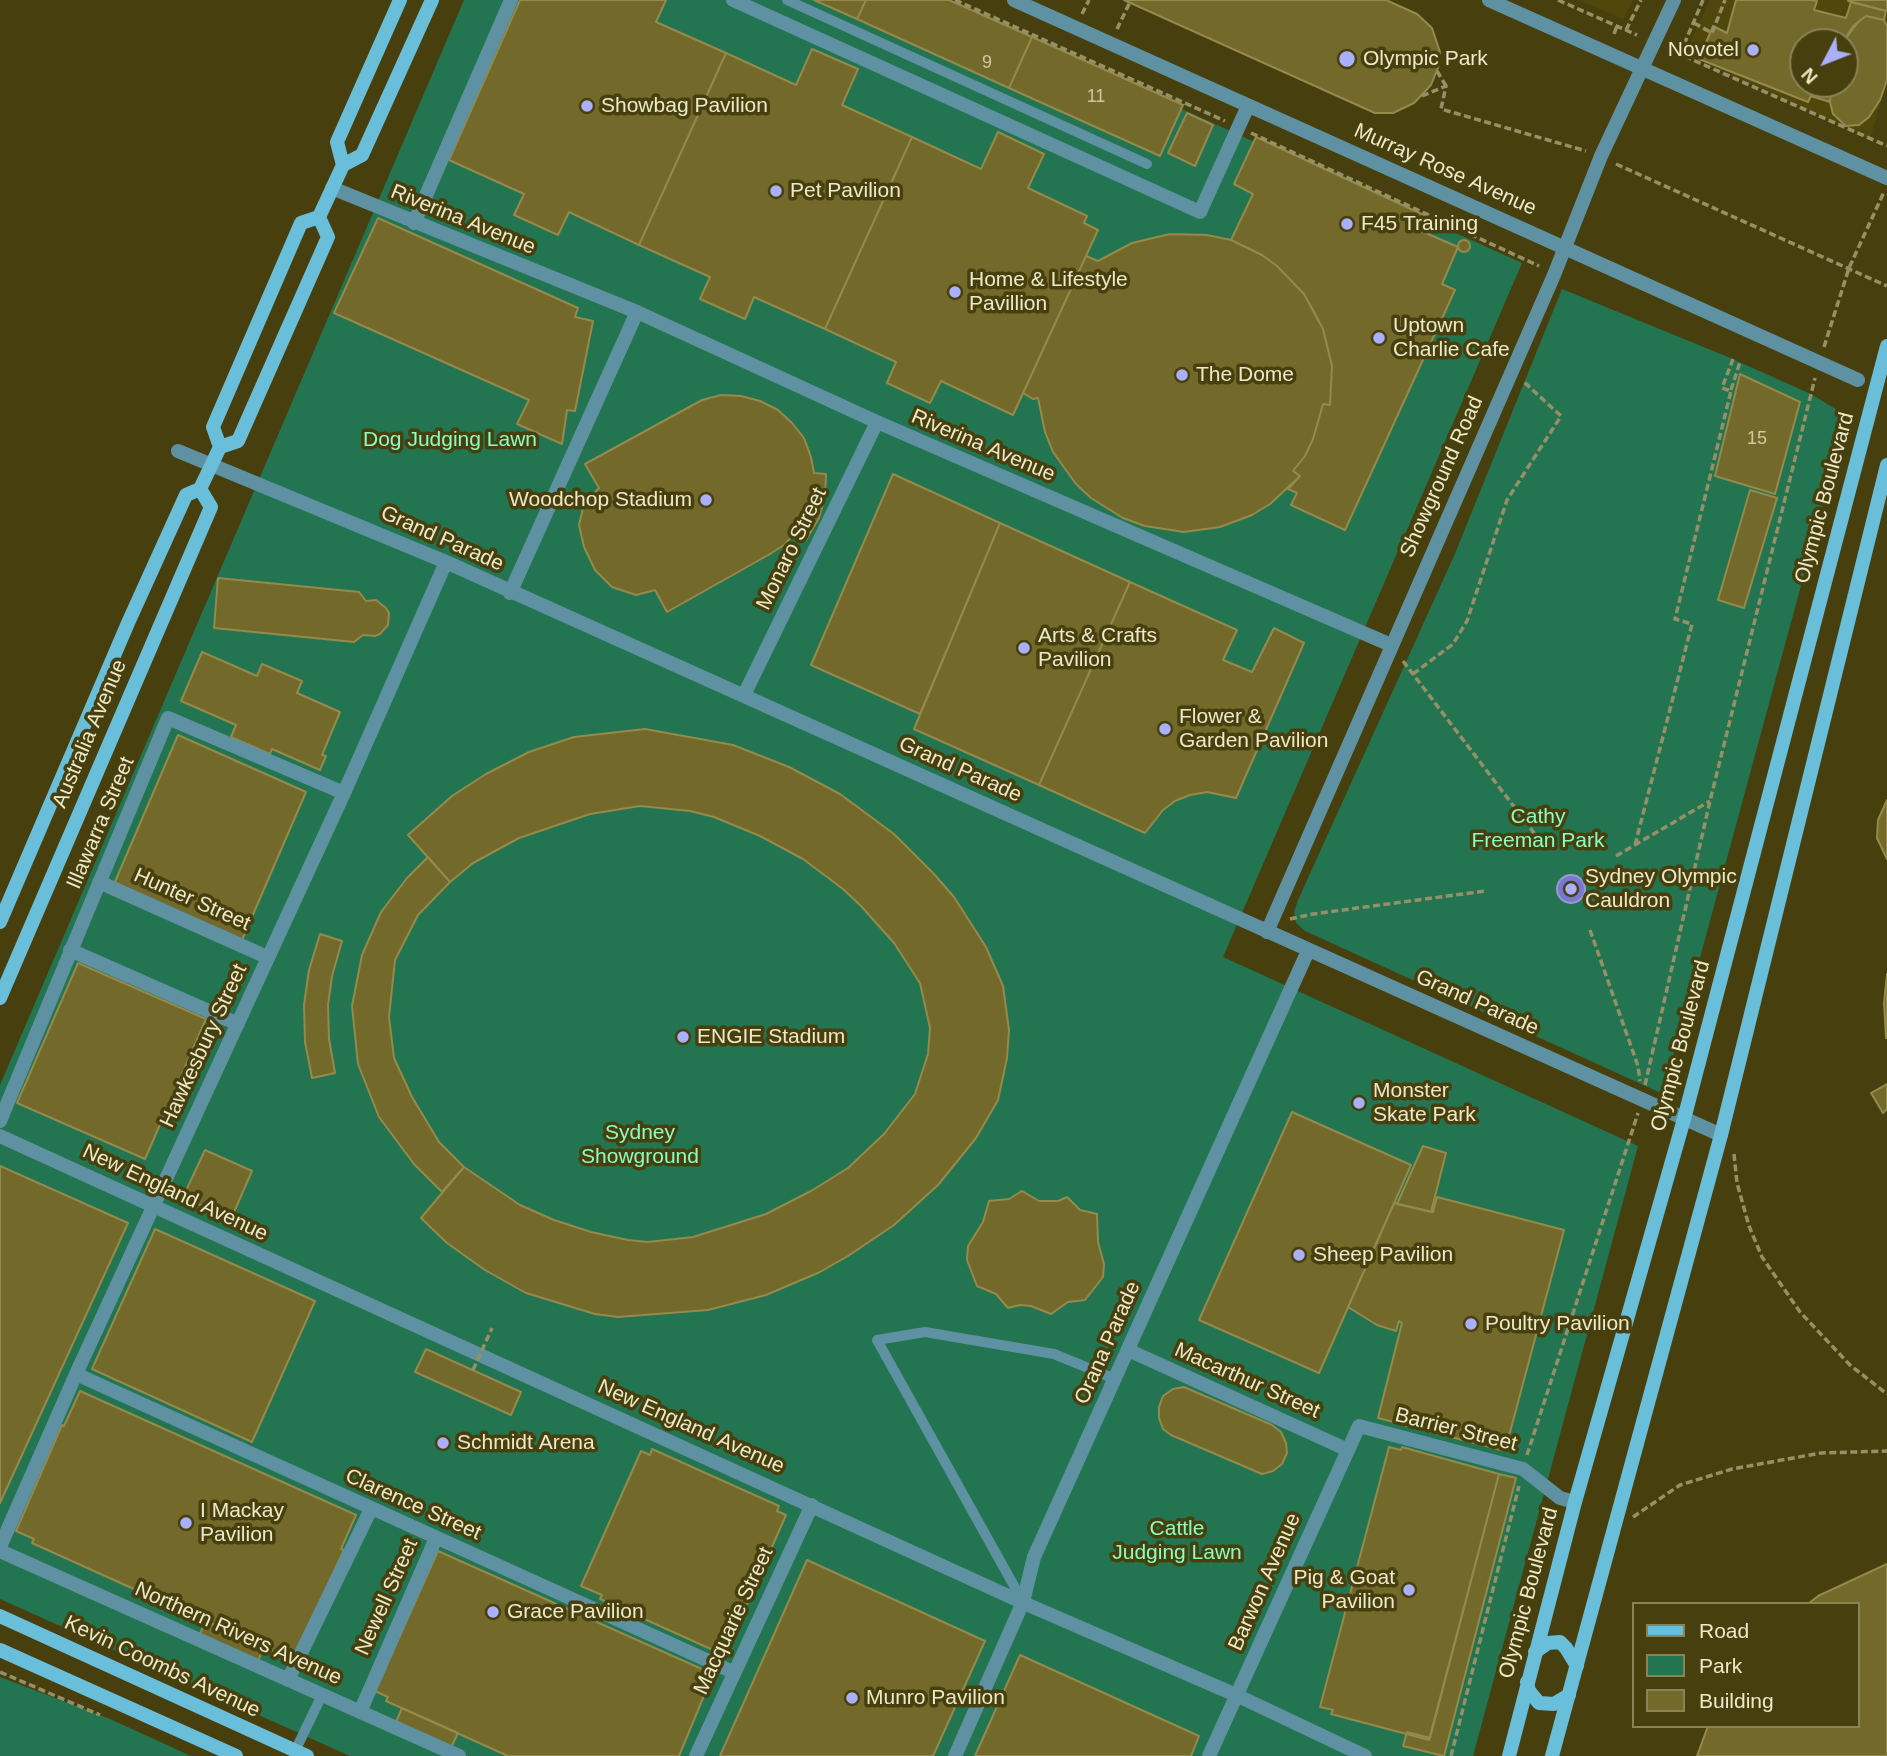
<!DOCTYPE html>
<style>
body{margin:0}
#map{position:relative;width:1887px;height:1756px;overflow:hidden;background:#47400e;font-family:Helvetica,sans-serif}
canvas{display:block}
.legend{position:absolute;left:1632px;top:1602px;width:228px;height:126px;box-sizing:border-box;background:#47400e;border:2px solid #898358;margin:0;padding:9px 12px;list-style:none;font-size:21px;color:#ede8c8}
.legend li{display:flex;align-items:center;gap:14px;height:35px}
.legend b{width:35px;border:2px solid #898358}
.north{position:absolute;left:1789px;top:28px;width:70px;height:70px;box-sizing:border-box;background:#47400e;border:2px solid #898358;border-radius:50%;rotate:228deg;font-size:19px;font-weight:700;line-height:28px;text-align:center;color:#ede8c8}
.north::after{content:'';display:block;margin:auto;width:24px;height:32px;background:#aab0fb;clip-path:polygon(50% 0,100% 100%,50% 72%,0 100%)}
</style>
<div id="map">
<canvas width="1887" height="1756"></canvas>
<ul class="legend">
<li><b style="height:9px;background:#69bed9"></b>Road</li>
<li><b style="height:19px;background:#237450"></b>Park</li>
<li><b style="height:19px;background:#73692a"></b>Building</li>
</ul>
<div class="north">N</div>
</div>
<script>
const ctx = document.querySelector('canvas').getContext('2d');
ctx.lineJoin = 'round';
function paint(path, color) { ctx.fillStyle = color; ctx.fill(path, 'evenodd'); }
const toPath = rows => new Path2D(rows.map(r => 'M' + r).join(''));
function stroke(path, color, width, dash) { ctx.strokeStyle = color; ctx.lineWidth = width; ctx.lineCap = dash ? 'butt' : 'round'; ctx.setLineDash(dash || []); ctx.stroke(path); }
function write(font, color, halo, rows, align = 'center') {
  ctx.font = font + ' Helvetica,sans-serif'; ctx.lineWidth = 7; ctx.setLineDash([]); ctx.textBaseline = 'middle'; ctx.strokeStyle = halo; ctx.fillStyle = color; for (const [text, x, y, turn = 0] of rows) {
    ctx.save(); ctx.translate(x, y); ctx.rotate((+turn || 0) * Math.PI / 180); ctx.textAlign = isNaN(turn) ? turn : align; if (halo) ctx.strokeText(text, 0, 0); ctx.fillText(text, 0, 0); ctx.restore();
  }
}
const built = toPath([
 [1578,0,1633,0,1623,19],
 [1710,0,1887,0,1887,81,1870,139,1685,54],
 [1803,42,1845,42,1845,84,1803,84]
]);
const green = toPath([
 [464,0,941,0,1522,263,1223,957,1638,1146,1473,1756,350,1756,0,1599,0,1085],
 [1562,289,1728,357,1811,394,1847,416,1663,1094,1305,931,1296,923,1294,912,1298,900,1454,556],
 [0,1677,110,1719,191,1756,0,1756]
]);
const water = toPath([
 '1557 889a14 14 0 1 1 28 0a14 14 0 1 1-28 0Z'
]);
const building = toPath([
 [520,0,666,0,656,22,726,53,639,245,569,212,558,235,514,215,524,194,449,160,520,0],
 [814,0,866,0,857,19,814,0],
 [866,0,949,0,1032,37,1009,88,857,19,866,0],
 [1124,0,1386,0,1417,14,1432,28,1440,52,1439,65,1431,85,1414,103,1393,113,1375,113,1124,0],
 [1736,0,1812,0,1817,1,1814,10,1846,18,1851,2,1886,11,1884,20,1866,16,1859,21,1843,42,1803,42,1803,84,1831,84,1830,102,1811,96,1808,102,1699,59,1713,26,1727,33,1736,0],
 [1849,0,1887,0,1887,11,1848,1,1849,0],
 [1866,16,1884,20,1887,26,1887,80,1880,100,1869,117,1859,125,1846,126,1833,114,1830,102,1831,84,1845,84,1843,42,1853,26,1866,16],
 [1032,37,1183,105,1160,156,1009,88,1032,37],
 [812,49,858,69,842,105,912,137,825,329,754,297,745,319,700,299,710,277,639,245,726,53,796,85,812,49],
 [1187,113,1213,125,1195,166,1168,153,1187,113],
 [998,132,1044,154,1028,188,1087,216,1084,223,1098,230,1013,415,941,381,930,403,887,383,896,362,825,329,912,137,981,169,998,132],
 [1256,137,1428,217,1421,231,1458,247,1442,284,1455,290,1345,530,1291,505,1297,493,1288,489,1300,476,1293,471,1305,456,1313,439,1323,404,1330,405,1332,366,1323,329,1304,294,1277,266,1262,255,1231,240,1253,194,1234,184,1256,137],
 [378,218,578,308,575,317,593,321,575,411,567,410,562,444,517,424,529,400,334,313,378,218],
 [1170,234,1207,235,1231,240,1262,255,1277,266,1304,294,1313,310,1323,329,1332,366,1330,405,1323,404,1313,439,1305,456,1293,471,1300,476,1270,504,1252,515,1220,527,1184,532,1145,526,1123,518,1091,498,1076,484,1053,452,1045,432,1038,398,1033,399,1023,393,1086,256,1098,261,1132,243,1170,234],
 '1458 246a6 6 0 1 1 12 0a6 6 0 1 1-12 0Z',
 [1740,374,1800,402,1775,494,1715,476,1740,374],
 [721,395,741,396,760,401,778,410,792,423,804,438,811,457,814,473,826,474,825,497,819,518,806,540,795,533,784,545,770,554,667,612,655,590,636,595,612,587,595,570,584,547,579,525,584,504,599,488,585,464,702,400,721,395],
 [893,474,1000,523,920,714,811,665,893,474],
 [1750,490,1777,498,1744,608,1718,600,1750,490],
 [1000,523,1130,582,1039,785,914,729,1000,523],
 [218,578,359,592,366,601,376,600,386,608,389,613,388,625,380,634,375,636,363,635,354,642,214,628,218,578],
 [1130,582,1237,630,1223,660,1252,672,1274,628,1304,643,1236,798,1207,792,1190,795,1175,801,1163,810,1145,833,1039,785,1130,582],
 [202,652,257,676,262,664,302,681,297,693,340,712,322,755,326,756,320,770,272,749,270,754,231,737,236,725,181,701,202,652],
 [645,729,733,745,789,767,840,794,894,834,934,874,954,897,986,947,1003,986,1009,1030,1007,1058,998,1100,976,1138,938,1185,894,1225,848,1256,820,1272,766,1295,708,1310,618,1317,595,1314,526,1293,485,1270,447,1243,421,1218,464,1167,520,1205,554,1220,591,1232,628,1240,648,1242,693,1237,766,1214,811,1191,848,1168,884,1134,915,1094,928,1054,930,1028,920,983,894,943,861,906,843,889,803,859,760,836,714,817,690,811,640,806,590,814,519,838,473,863,450,882,408,835,452,796,486,774,529,752,574,737,645,729],
 [178,735,306,792,242,940,114,884,178,735],
 [1887,800,1887,859,1877,838,1878,820,1887,800],
 [428,857,450,882,418,915,395,960,389,1017,394,1058,412,1097,439,1142,464,1167,442,1192,414,1164,379,1117,358,1064,352,1006,362,955,381,912,407,878,428,857],
 [320,934,342,941,332,976,328,1005,329,1039,335,1073,312,1078,305,1042,304,1005,309,970,320,934],
 [78,963,206,1019,145,1159,17,1103,78,963],
 [1887,974,1887,1038,1886,1038,1884,1003,1887,974],
 [1887,1084,1887,1109,1883,1113,1871,1093,1887,1084],
 [1292,1112,1411,1165,1319,1373,1199,1320,1292,1112],
 [1423,1146,1446,1153,1431,1212,1397,1204,1423,1146],
 [205,1150,252,1171,231,1219,183,1197,205,1150],
 [0,1166,128,1223,0,1503,0,1166],
 [1022,1191,1039,1201,1058,1201,1067,1197,1080,1210,1097,1214,1098,1242,1104,1264,1103,1277,1085,1300,1068,1302,1051,1314,1031,1306,1020,1305,1008,1308,996,1294,977,1286,967,1260,968,1246,983,1222,989,1201,1009,1199,1022,1191],
 [1437,1197,1564,1230,1505,1451,1378,1418,1402,1323,1399,1321,1396,1331,1377,1325,1348,1307,1394,1203,1433,1212,1437,1197],
 [155,1229,315,1301,252,1442,92,1369,155,1229],
 [426,1349,521,1392,511,1415,415,1372,426,1349],
 [1184,1387,1272,1425,1281,1432,1286,1443,1287,1453,1282,1464,1273,1471,1262,1474,1171,1435,1163,1429,1159,1418,1159,1407,1163,1396,1173,1389,1184,1387],
 [80,1391,356,1515,341,1549,344,1550,295,1655,282,1650,280,1655,32,1543,34,1539,16,1531,62,1425,64,1426,80,1391],
 [1389,1447,1401,1450,1402,1447,1499,1474,1429,1740,1331,1714,1333,1710,1320,1707,1389,1447],
 [652,1449,779,1506,777,1511,786,1515,727,1649,716,1644,713,1650,600,1599,602,1595,581,1586,641,1451,650,1455,652,1449],
 [1499,1474,1516,1478,1444,1756,1403,1746,1407,1732,1430,1738,1499,1474],
 [438,1551,713,1674,679,1756,508,1756,386,1701,388,1697,375,1691,438,1551],
 [807,1560,985,1641,933,1756,720,1756,807,1560],
 [1887,1564,1887,1756,1697,1756,1708,1726,1857,1726,1857,1604,1808,1604,1818,1596,1887,1564],
 [206,1621,264,1647,255,1668,196,1642,206,1621],
 [1020,1655,1199,1736,1191,1756,975,1756,1020,1655],
 [402,1708,458,1733,448,1754,393,1729,402,1708]
]);
const path = toPath([
 [955,0,1225,121],
 [1558,0,1637,35],
 [1082,14,1089,0],
 [1694,23,1712,33,1725,0],
 [1117,29,1130,2],
 [1626,30,1641,0],
 [1614,34,1617,26],
 [1675,52,1887,146],
 [1680,54,1703,0],
 [1437,71,1446,86],
 [1422,96,1446,86,1441,109,1586,151],
 [1251,133,1539,266],
 [1616,164,1887,286],
 [1824,347,1849,268,1884,192],
 [1731,390,1740,362],
 [1403,661,1541,842],
 [1413,674,1453,644,1467,621,1507,500,1561,416,1524,382],
 [1635,845,1692,624,1675,619,1731,391,1722,388,1733,359],
 [1616,856,1710,801],
 [1290,919,1313,914,1485,891],
 [1590,930,1638,1066,1640,1081],
 [1645,1085,1710,801,1815,378],
 [1734,1154,1737,1183,1749,1226,1762,1257,1800,1312,1850,1365,1887,1394],
 [1527,1455,1638,1113],
 [1633,1517,1680,1485,1732,1469,1821,1453,1887,1451],
 [0,1672,100,1715],
 [1451,1756,1519,1486]
]);
const lane = toPath([
 [787,0,1147,164],
 [1023,1602,877,1340,925,1332,1054,1354,1115,1379],
 [295,1751,322,1695]
]);
const street = toPath([
 [733,0,1200,212,1248,106],
 [1014,0,1858,380],
 [1489,0,1887,178],
 [332,188,637,312,877,422,1391,645],
 [414,223,511,0],
 [178,451,446,562,1721,1135],
 [510,593,637,312],
 [744,695,877,422],
 [99,882,267,957],
 [1267,932,1554,275,1601,156,1674,0],
 [70,950,238,1024],
 [0,1121,168,718,344,793],
 [0,1136,1026,1604,1236,1695,1365,1756],
 [1128,1350,1348,1450],
 [76,1374,733,1672],
 [0,1547,76,1374,344,793,446,562],
 [0,1551,459,1756],
 [288,1680,371,1509],
 [360,1712,436,1538],
 [696,1756,812,1505],
 [955,1756,1023,1602,1034,1557,1308,951],
 [1209,1756,1359,1426,1523,1469,1560,1498,1575,1502]
]);
const secondary = toPath([
 [343,165,362,155,432,0],
 [220,447,238,441,328,237,319,217],
 [0,922,128,623,186,495,200,489,220,447,213,427,301,223,319,217,343,165,337,142,400,0],
 [0,998,211,507,200,489],
 [0,1616,307,1756],
 [0,1650,236,1756],
 [1535,1652,1548,1643,1560,1642,1566,1648,1577,1666],
 [1527,1682,1529,1691,1539,1703,1554,1704,1569,1695],
 [1509,1756,1575,1502,1684,1119,1887,346],
 [1552,1756,1721,1135,1887,465]
]);
const pathBridge = toPath([
 [473,1370,492,1328]
]);
const markers = [
 [1753,50,7,"#aab0fb"],
 [1347,59,9,"#aab0fb"],
 [587,106,7,"#aab0fb"],
 [776,191,7,"#aab0fb"],
 [1347,224,7,"#aab0fb"],
 [955,292,7,"#aab0fb"],
 [1379,338,7,"#aab0fb"],
 [1182,375,7,"#aab0fb"],
 [706,500,7,"#aab0fb"],
 [1024,648,7,"#aab0fb"],
 [1165,729,7,"#aab0fb"],
 [1571,889,7,"#aab0fb"],
 [683,1037,7,"#aab0fb"],
 [1359,1103,7,"#aab0fb"],
 [1299,1255,7,"#aab0fb"],
 [1471,1324,7,"#aab0fb"],
 [443,1443,7,"#aab0fb"],
 [186,1523,7,"#aab0fb"],
 [1409,1590,7,"#aab0fb"],
 [493,1612,7,"#aab0fb"],
 [852,1698,7,"#aab0fb"]
];
const numberNames = [
 ["9",987,63],
 ["11",1096,97],
 ["15",1757,439]
];
const poiNames = [
 ["Novotel",1739,50,"right"],
 ["Olympic Park",1363,59],
 ["Showbag Pavilion",601,106],
 ["Pet Pavilion",790,191],
 ["F45 Training",1361,224],
 ["Home & Lifestyle",969,280],
 ["Pavillion",969,304],
 ["Uptown",1393,326],
 ["Charlie Cafe",1393,350],
 ["The Dome",1196,375],
 ["Woodchop Stadium",692,500,"right"],
 ["Arts & Crafts",1038,636],
 ["Pavilion",1038,660],
 ["Flower &",1179,717],
 ["Garden Pavilion",1179,741],
 ["Sydney Olympic",1585,877],
 ["Cauldron",1585,901],
 ["ENGIE Stadium",697,1037],
 ["Monster",1373,1091],
 ["Skate Park",1373,1115],
 ["Sheep Pavilion",1313,1255],
 ["Poultry Pavilion",1485,1324],
 ["Schmidt Arena",457,1443],
 ["I Mackay",200,1511],
 ["Pavilion",200,1535],
 ["Pig & Goat",1395,1578,"right"],
 ["Pavilion",1395,1602,"right"],
 ["Grace Pavilion",507,1612],
 ["Munro Pavilion",866,1698]
];
const streetNames = [
 ["Murray Rose Avenue",1445,170,24],
 ["Riverina Avenue",463,220,22],
 ["Riverina Avenue",983,446,23],
 ["Showground Road",1442,477,-66],
 ["Olympic Boulevard",1825,498,-75],
 ["Grand Parade",442,539,24],
 ["Monaro Street",792,549,-64],
 ["Australia Avenue",90,734,-67],
 ["Grand Parade",960,770,24],
 ["Illawarra Street",101,823,-67],
 ["Hunter Street",192,900,24],
 ["Grand Parade",1477,1003,24],
 ["Hawkesbury Street",204,1046,-65],
 ["Olympic Boulevard",1681,1046,-75],
 ["New England Avenue",175,1193,25],
 ["Orana Parade",1108,1343,-66],
 ["Macarthur Street",1247,1381,24],
 ["New England Avenue",691,1427,24],
 ["Barrier Street",1456,1430,14],
 ["Clarence Street",413,1505,24],
 ["Barwon Avenue",1265,1582,-66],
 ["Olympic Boulevard",1529,1593,-75],
 ["Newell Street",387,1597,-66],
 ["Macquarie Street",734,1621,-65],
 ["Northern Rivers Avenue",238,1634,24],
 ["Kevin Coombs Avenue",162,1667,25]
];
const parkNames = [
 ["Dog Judging Lawn",450,440],
 ["Cathy",1538,817],
 ["Freeman Park",1538,841],
 ["Sydney",640,1133],
 ["Showground",640,1157],
 ["Cattle",1177,1529],
 ["Judging Lawn",1177,1553]
];
paint(built, '#50470c');
paint(green, '#237450');
paint(water, '#7678d1');
stroke(water, '#9a9ace', 2);
paint(building, '#73692a');
stroke(building, '#948a4c', 2);
stroke(path, '#969067', 3.5, [7, 3.5]);
stroke(lane, '#5e91a1', 10);
stroke(street, '#5e91a1', 14);
stroke(secondary, '#69bed9', 14);
stroke(pathBridge, '#969067', 3.5, [7, 3.5]);
for (const [x, y, r, color] of markers) { const dot = new Path2D(); dot.arc(x, y, r, 0, 2 * Math.PI); ctx.fillStyle = color; ctx.fill(dot); stroke(dot, '#47400e', 2.5); }
write('18px', '#cec8a0', null, numberNames);
write('21px', '#ede8c8', '#47400e', poiNames, 'left');
write('21px', '#ede8c8', '#47400e', streetNames);
write('21px', '#8afbc3', '#47400e', parkNames);
</script>
